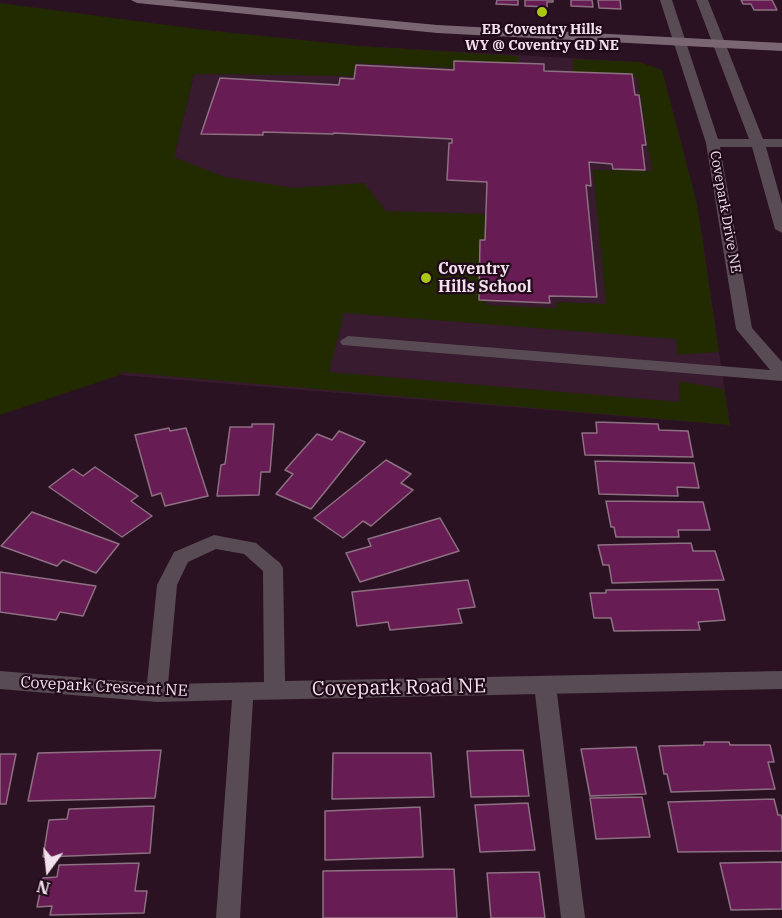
<!DOCTYPE html>
<style>
body{margin:0}
#map{position:relative;width:782px;height:918px;overflow:hidden;background:#2a1222;font-family:"IBM Plex Serif",serif}
canvas{display:block}
.north{position:absolute;left:18px;top:840px;width:60px;height:60px;-webkit-text-stroke:4px #200919;paint-order:stroke;rotate:195deg;font-size:16px;font-weight:700;line-height:24px;text-align:center;color:#f2e1ec}
.north::after{content:'';display:block;margin:auto;width:21px;height:27px;background:#f2e1ec;clip-path:polygon(50% 0,100% 100%,50% 72%,0 100%)}
</style>
<div id="map">
<canvas width="782" height="918"></canvas>
<div class="north">N</div>
</div>
<script>
const ctx = document.querySelector('canvas').getContext('2d');
ctx.lineJoin = 'round';
function paint(path, color) { ctx.fillStyle = color; ctx.fill(path, 'evenodd'); }
const toPath = rows => new Path2D(rows.map(r => 'M' + r).join(''));
function stroke(path, color, width, dash) { ctx.strokeStyle = color; ctx.lineWidth = width; ctx.lineCap = dash ? 'butt' : 'round'; ctx.setLineDash(dash || []); ctx.stroke(path); }
function write(font, color, halo, rows, align = 'center') {
  ctx.font = font + ' "IBM Plex Serif",serif'; ctx.lineWidth = 4.5; ctx.setLineDash([]); ctx.textBaseline = 'middle'; ctx.strokeStyle = halo; ctx.fillStyle = color; for (const [text, x, y, turn = 0] of rows) {
    ctx.save(); ctx.translate(x, y); ctx.rotate((+turn || 0) * Math.PI / 180); ctx.textAlign = isNaN(turn) ? turn : align; if (halo) ctx.strokeText(text, 0, 0); ctx.fillText(text, 0, 0); ctx.restore();
  }
}
const built = toPath([
 [205,30,359,46,639,62,662,70,697,204,730,425,120,375]
]);
const green = toPath([
 [0,3,205,30,359,46,518,56,519,65,454,68,356,63,353,76,194,74,174,157,225,177,294,188,364,183,386,211,487,214,486,305,556,308,557,302,606,304,593,170,652,171,637,77,573,75,573,59,639,62,662,70,697,204,719,352,678,355,676,339,344,313,329,372,680,402,679,381,724,389,730,425,121,372,120,375,0,415]
]);
const building = toPath([
 [497,0,518,0,518,5,496,4,497,0],
 [525,0,553,0,553,2,547,2,547,7,525,6,525,0],
 [571,0,592,0,593,7,571,6,571,0],
 [598,0,620,0,621,9,599,8,598,0],
 [741,0,772,0,777,10,754,10,751,4,743,4,741,0],
 [454,61,544,64,544,71,632,74,635,95,639,95,646,145,642,145,645,170,613,169,612,164,589,162,591,186,586,185,597,297,549,296,550,303,479,300,480,240,485,240,487,182,447,180,449,143,452,143,452,139,334,133,333,134,263,132,263,135,201,134,220,78,339,85,340,78,354,79,356,65,454,70,454,61],
 [596,422,658,424,659,430,688,431,693,457,585,455,582,433,597,433,596,422],
 [252,424,274,424,270,472,261,472,259,495,217,496,221,465,225,464,230,427,252,427,252,424],
 [169,428,170,431,186,428,208,496,165,506,161,493,152,496,135,435,169,428],
 [339,431,365,442,311,509,276,494,293,474,285,470,317,434,332,440,339,431],
 [386,460,411,474,401,483,413,490,371,526,363,521,343,538,314,518,386,460],
 [595,461,694,463,699,488,677,487,678,496,599,494,595,461],
 [95,467,138,496,131,501,152,516,122,537,49,487,73,469,83,476,95,467],
 [606,501,703,502,710,530,678,530,679,537,616,537,614,527,611,527,606,501],
 [32,512,119,544,96,573,63,560,57,566,1,546,32,512],
 [440,518,459,551,360,582,346,553,371,546,368,539,440,518],
 [691,543,693,551,715,551,724,580,612,583,609,565,603,565,598,545,691,543],
 [0,572,96,586,83,616,60,612,56,620,0,612,0,572],
 [468,580,475,607,458,609,462,623,390,630,388,622,357,626,352,592,468,580],
 [718,589,725,620,698,622,700,630,614,631,611,618,594,618,590,593,606,593,606,590,718,589],
 [704,742,729,742,730,745,770,745,774,762,768,762,775,789,671,792,667,774,664,774,659,746,704,745,704,742],
 [636,747,646,794,590,796,581,749,636,747],
 [161,750,155,798,28,801,38,753,161,750],
 [523,750,529,796,471,797,467,751,523,750],
 [333,753,431,753,434,797,332,799,333,753],
 [0,754,16,754,6,804,0,804,0,754],
 [642,797,650,837,596,839,590,798,642,797],
 [774,799,778,815,781,815,782,820,782,851,678,852,668,802,774,799],
 [528,803,535,850,480,852,475,805,528,803],
 [154,806,150,853,43,857,49,820,67,819,69,809,154,806],
 [420,807,423,857,325,860,325,811,420,807],
 [782,862,782,909,731,910,720,863,782,862],
 [139,863,135,891,147,891,144,913,50,915,52,906,37,907,43,878,57,877,59,865,139,863],
 [454,869,457,918,323,918,323,871,454,869],
 [539,872,545,918,491,918,487,873,539,872]
]);
const lane = toPath([
 [348,336,782,371,782,381,342,345,340,341,348,336],
 [545,676,553,679,556,685,585,918,561,918,534,685,537,679,545,676]
]);
const street = toPath([
 [660,0,672,0,718,139,749,139,696,0,708,0,763,139,782,139,782,147,766,147,782,204,782,233,775,229,752,147,720,147,752,328,782,362,782,378,776,377,736,329,706,143,660,0],
 [214,535,256,543,280,563,283,568,285,681,782,671,782,689,253,700,240,918,216,918,232,700,157,702,0,689,0,671,147,683,157,585,174,552,214,535],
 [216,549,244,554,263,571,264,682,168,684,177,585,188,562,216,549]
]);
const secondary = toPath([
 [131,0,172,0,437,25,782,43,782,51,437,33,137,3,131,0]
]);
const markers = [
 [542,12,6,"#abc716"],
 [426,278,6,"#abc716"]
];
const farPoinames = [
 ["EB Coventry Hills",542,30],
 ["WY @ Coventry GD NE",542,46]
];
const farStreetnames = [
 ["Covepark Drive NE",725,212,80]
];
const poiNames = [
 ["Coventry",438,269],
 ["Hills School",438,287]
];
const streetNames = [
 ["Covepark Crescent NE",104,687,3]
];
const nearStreetnames = [
 ["Covepark Road NE",399,688,-1]
];
paint(built, '#381b2f');
paint(green, '#222a00');
paint(building, '#671c53');
stroke(building, '#8d7082', 1.5);
paint(lane, '#584b53');
paint(street, '#584b53');
paint(secondary, '#7a6673');
for (const [x, y, r, color] of markers) { const dot = new Path2D(); dot.arc(x, y, r, 0, 2 * Math.PI); ctx.fillStyle = color; ctx.fill(dot); stroke(dot, '#200919', 2); }
write('bold 14px', '#f2e1ec', '#200919', farPoinames);
write('14px', '#f2e1ec', '#200919', farStreetnames);
write('bold 16px', '#f2e1ec', '#200919', poiNames, 'left');
write('16px', '#f2e1ec', '#200919', streetNames);
write('20px', '#f2e1ec', '#200919', nearStreetnames);
</script>
